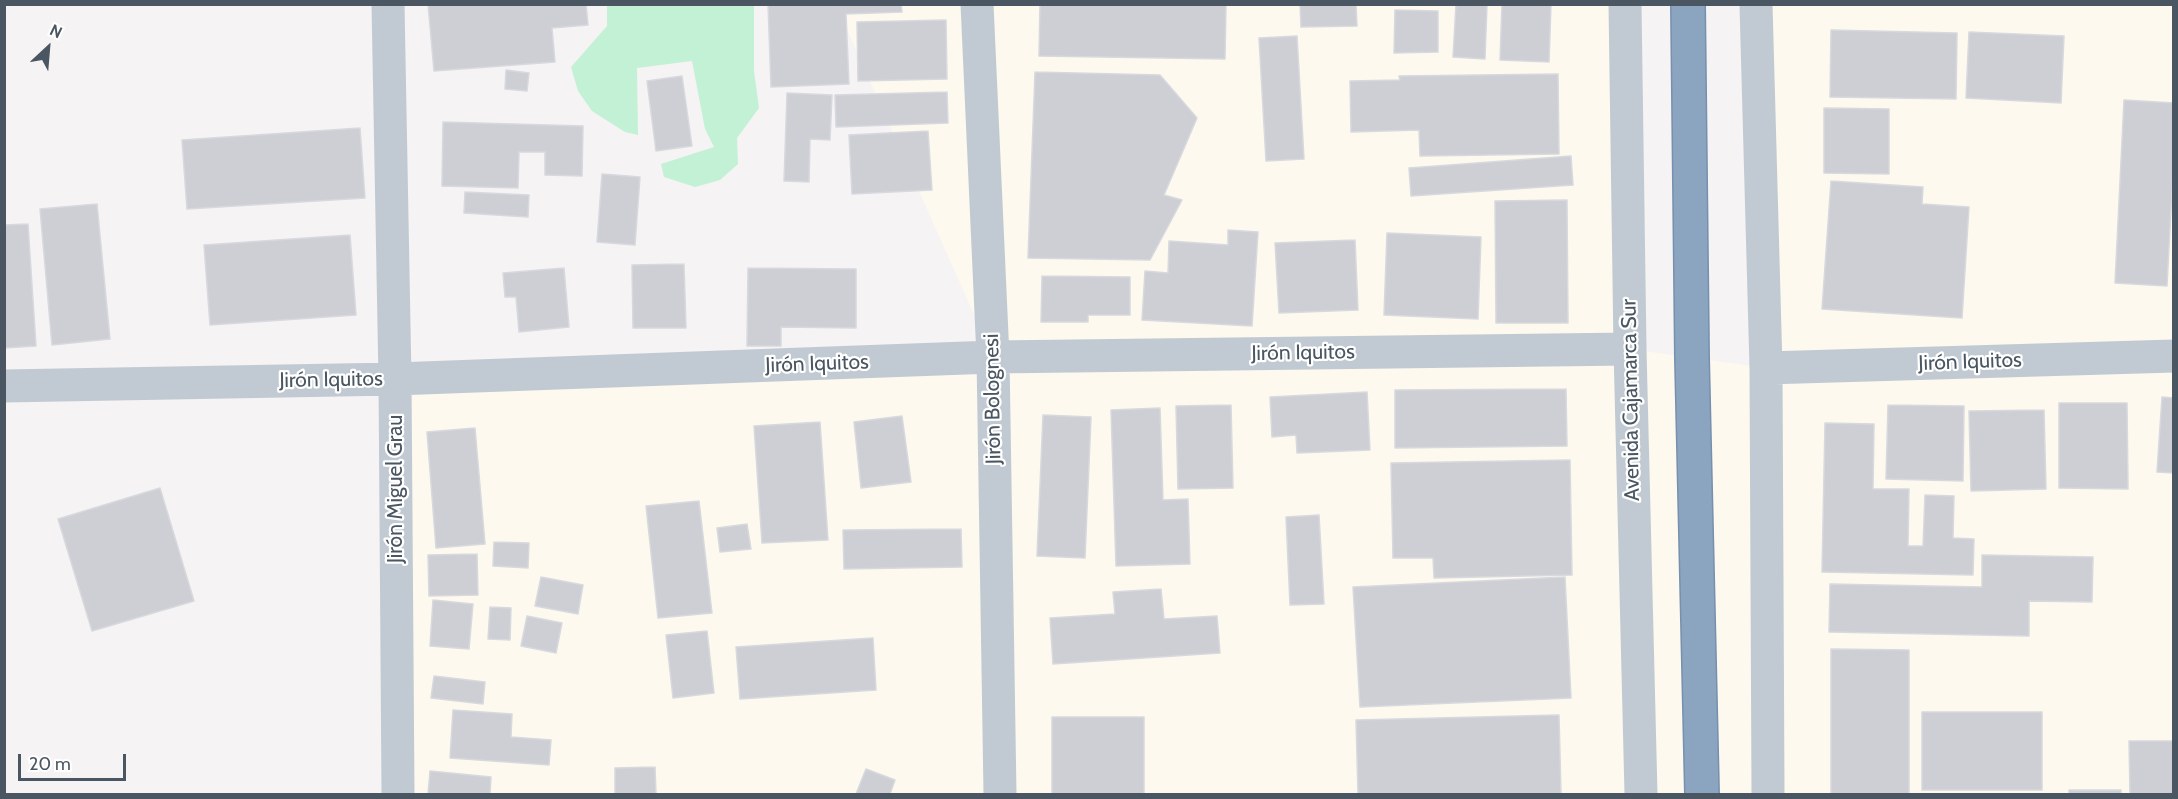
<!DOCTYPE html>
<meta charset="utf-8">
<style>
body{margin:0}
#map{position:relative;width:2178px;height:799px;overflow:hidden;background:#f5f3f3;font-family:Cabin,sans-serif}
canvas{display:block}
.frame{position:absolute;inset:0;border:6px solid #4a5661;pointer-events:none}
.north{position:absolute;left:18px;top:18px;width:60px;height:60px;-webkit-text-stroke:4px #fff;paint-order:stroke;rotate:26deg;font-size:16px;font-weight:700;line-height:24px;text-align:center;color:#4a5661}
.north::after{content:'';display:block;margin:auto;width:21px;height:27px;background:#4a5661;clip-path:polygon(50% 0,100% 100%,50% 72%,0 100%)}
.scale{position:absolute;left:18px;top:754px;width:108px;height:27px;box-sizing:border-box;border:3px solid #4a5661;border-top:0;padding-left:8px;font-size:18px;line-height:21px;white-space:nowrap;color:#4a5661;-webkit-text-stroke:4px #fff;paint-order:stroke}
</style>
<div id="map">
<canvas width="2178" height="799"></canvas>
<div class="frame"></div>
<div class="north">N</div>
<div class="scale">20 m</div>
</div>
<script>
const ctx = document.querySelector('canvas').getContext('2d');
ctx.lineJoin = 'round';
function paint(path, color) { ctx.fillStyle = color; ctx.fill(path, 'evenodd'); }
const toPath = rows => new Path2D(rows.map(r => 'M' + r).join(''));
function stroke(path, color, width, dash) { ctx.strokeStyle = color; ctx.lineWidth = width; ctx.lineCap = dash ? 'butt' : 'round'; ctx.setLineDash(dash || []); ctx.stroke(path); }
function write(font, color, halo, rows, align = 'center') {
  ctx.font = font + ' Cabin,sans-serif'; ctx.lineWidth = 4.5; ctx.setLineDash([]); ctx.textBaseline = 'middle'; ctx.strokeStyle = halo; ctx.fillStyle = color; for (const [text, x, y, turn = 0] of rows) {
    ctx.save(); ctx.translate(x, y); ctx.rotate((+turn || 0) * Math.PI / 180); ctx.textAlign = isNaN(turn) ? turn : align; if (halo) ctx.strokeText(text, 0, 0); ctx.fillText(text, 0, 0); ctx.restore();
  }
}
const commercial = toPath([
 [836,5,1626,5,1630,349,1766,368,1763,5,2173,5,2173,794,398,794,395,379,993,357]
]);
const green = toPath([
 [607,5,754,5,754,71,759,108,737,138,738,164,720,180,695,187,664,177,661,164,714,147,705,129,692,61,637,68,638,135,625,132,592,111,578,91,571,67,607,26]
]);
const building = toPath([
 [428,4,586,4,588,25,552,28,555,62,434,71,428,4],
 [768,4,901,4,902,12,846,14,849,84,771,87,768,4],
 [1040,4,1226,4,1225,59,1039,56,1040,4],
 [1300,4,1356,4,1357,26,1301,27,1300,4],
 [1456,4,1487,5,1485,59,1453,57,1456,4],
 [1502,4,1551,4,1549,62,1500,60,1502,4],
 [1395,10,1438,11,1438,52,1394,53,1395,10],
 [946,20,947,79,858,81,857,22,946,20],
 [1831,30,1957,33,1956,99,1830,97,1831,30],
 [1969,32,2064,36,2061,103,1966,98,1969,32],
 [1297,36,1304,159,1266,161,1259,38,1297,36],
 [506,70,529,73,527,91,505,89,506,70],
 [1035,72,1160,75,1197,118,1164,195,1182,200,1150,260,1028,258,1035,72],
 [1558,74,1559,154,1420,156,1419,130,1351,132,1350,81,1400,80,1399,76,1558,74],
 [682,76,692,146,656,151,647,81,682,76],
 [947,92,948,123,836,127,835,95,947,92],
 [787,93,832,95,830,140,810,139,809,182,784,181,787,93],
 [2124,100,2174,103,2174,151,2167,286,2115,283,2124,100],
 [1824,108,1889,109,1889,174,1824,173,1824,108],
 [443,122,583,126,582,176,545,175,545,152,519,152,518,188,442,186,443,122],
 [360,128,365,198,187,209,182,140,360,128],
 [928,131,932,190,852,194,849,135,928,131],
 [1571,156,1573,185,1411,196,1409,168,1571,156],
 [602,174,640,177,635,245,597,242,602,174],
 [1831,181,1923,187,1922,204,1969,207,1962,318,1822,309,1831,181],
 [465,192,529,195,528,217,464,213,465,192],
 [1567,200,1568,323,1496,323,1495,201,1567,200],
 [97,204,110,339,52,345,40,209,97,204],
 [28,224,36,346,4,348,4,225,28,224],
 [1228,230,1258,232,1252,326,1142,320,1145,271,1168,273,1169,241,1228,245,1228,230],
 [1387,233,1481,237,1478,319,1384,315,1387,233],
 [350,235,356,315,210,325,204,245,350,235],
 [1355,240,1358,310,1279,313,1275,243,1355,240],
 [684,264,686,328,633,328,632,265,684,264],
 [564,268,569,327,519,332,516,297,505,297,503,273,564,268],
 [748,268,856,269,856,328,781,327,781,346,747,346,748,268],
 [1042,276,1130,277,1130,315,1088,315,1088,322,1041,322,1042,276],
 [1566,389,1567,446,1395,448,1395,390,1566,389],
 [1367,392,1370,450,1297,453,1296,435,1272,437,1270,397,1367,392],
 [2162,397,2174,398,2174,473,2157,472,2162,397],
 [2059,403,2127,403,2128,489,2059,488,2059,403],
 [1231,405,1233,488,1178,489,1176,406,1231,405],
 [1888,405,1964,406,1963,481,1886,479,1888,405],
 [1160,408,1163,500,1188,499,1190,564,1116,566,1111,410,1160,408],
 [2044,410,2046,489,1971,491,1969,411,2044,410],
 [1043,415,1091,417,1085,558,1037,556,1043,415],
 [902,416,911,482,861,488,854,422,902,416],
 [820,422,828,540,762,543,754,426,820,422],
 [1825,423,1874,424,1873,489,1909,489,1908,546,1923,546,1925,495,1954,496,1953,538,1974,539,1973,575,1822,572,1825,423],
 [475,428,485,544,436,548,427,432,475,428],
 [1570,460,1572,575,1434,578,1433,558,1393,558,1391,463,1570,460],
 [160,488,194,601,92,631,58,519,160,488],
 [699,501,712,613,658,618,646,506,699,501],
 [1319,515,1324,604,1290,605,1286,517,1319,515],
 [747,524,751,549,720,552,717,528,747,524],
 [961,529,962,567,844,569,843,530,961,529],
 [494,542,529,543,528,568,493,566,494,542],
 [477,554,478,595,429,596,428,555,477,554],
 [1982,555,2093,557,2092,602,2029,601,2029,636,1829,632,1830,584,1982,587,1982,555],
 [541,577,583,585,578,614,535,606,541,577],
 [1565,577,1571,698,1360,707,1353,587,1565,577],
 [1161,589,1164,619,1217,616,1220,653,1053,664,1050,618,1115,614,1113,592,1161,589],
 [433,600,473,604,469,649,430,646,433,600],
 [490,607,511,608,510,640,488,639,490,607],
 [527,616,562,623,556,653,521,646,527,616],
 [707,631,714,693,673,698,666,635,707,631],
 [873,638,876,690,740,699,736,647,873,638],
 [1831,649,1909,650,1909,794,1831,794,1831,649],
 [434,676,485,682,483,704,431,698,434,676],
 [453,710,512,714,511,737,551,740,549,765,450,758,453,710],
 [1922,712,2042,712,2042,790,1922,790,1922,712],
 [1559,715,1561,794,1358,794,1356,720,1559,715],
 [1052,717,1144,717,1144,794,1052,794,1052,717],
 [2129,741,2174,741,2174,794,2130,794,2129,741],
 [655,767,656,794,615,794,615,768,655,767],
 [866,769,895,780,890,794,856,794,866,769],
 [430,771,491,777,490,794,428,794,430,771],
 [2069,790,2121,790,2121,794,2069,794,2069,790]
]);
const minor = toPath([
 [388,4,395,379,398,794],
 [977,4,993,357,1000,794],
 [1625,4,1630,349,1641,794],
 [1756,4,1766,368,1768,794],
 [1766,368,2174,356],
 [4,386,395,379,993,357,1630,349]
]);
const highway = toPath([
 [1688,4,1692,358,1702,794]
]);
const streetNames = [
 ["Jirón Iquitos",1303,353,-1],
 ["Jirón Iquitos",1970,362,-2],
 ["Jirón Iquitos",817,364,-2],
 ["Jirón Iquitos",331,380,-1],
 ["Jirón Bolognesi",993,399,-91],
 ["Avenida Cajamarca Sur",1631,400,-91],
 ["Jirón Miguel Grau",396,489,-90]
];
paint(commercial, '#fdf9ef');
paint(green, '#c3f1d5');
paint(building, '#cdcfd5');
stroke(building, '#d7d9de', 1.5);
stroke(highway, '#7690ad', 36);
stroke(minor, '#c1cad2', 33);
stroke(highway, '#8ba5c1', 33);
write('21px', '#4a5661', '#fff', streetNames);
</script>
